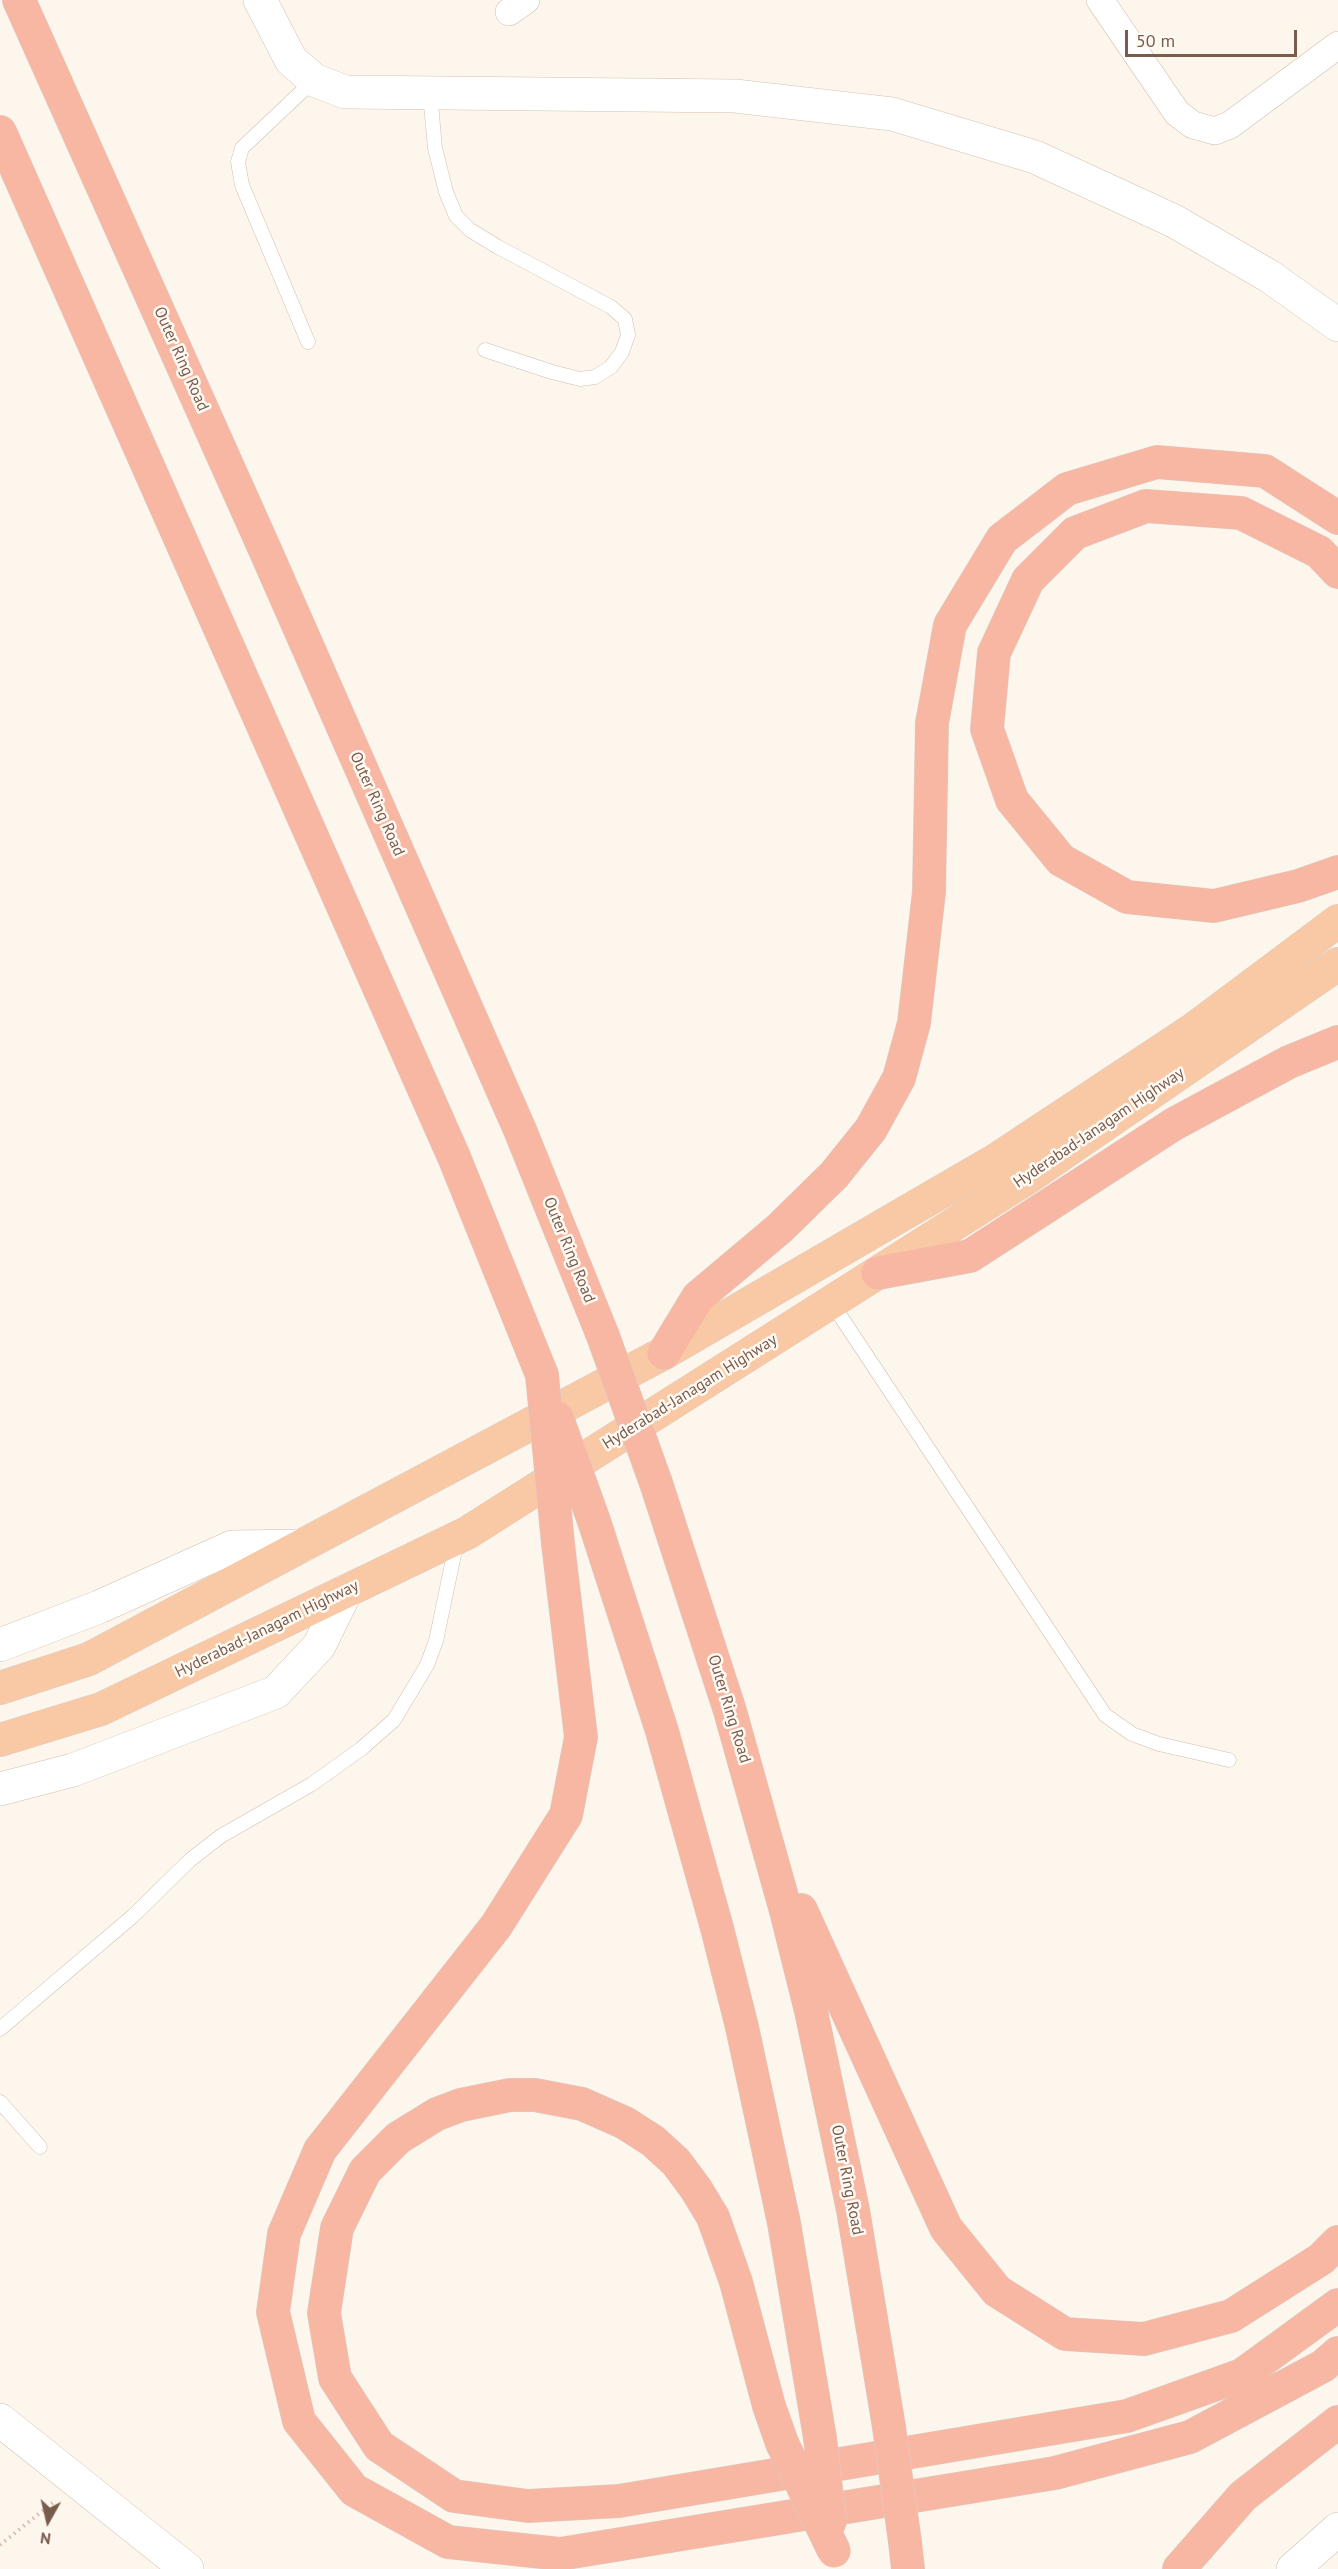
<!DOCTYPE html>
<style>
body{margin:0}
#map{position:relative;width:1338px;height:2569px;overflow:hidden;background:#fdf6ec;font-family:"PT Sans",sans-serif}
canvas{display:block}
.north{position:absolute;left:18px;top:2491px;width:60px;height:60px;-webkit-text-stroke:4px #fffaf3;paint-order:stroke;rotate:188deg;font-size:16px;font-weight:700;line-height:24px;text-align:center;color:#7a5c4d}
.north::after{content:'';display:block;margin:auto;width:21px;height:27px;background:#7a5c4d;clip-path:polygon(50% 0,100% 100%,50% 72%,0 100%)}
.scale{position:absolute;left:1125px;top:30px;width:172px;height:27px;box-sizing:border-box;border:3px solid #7a5c4d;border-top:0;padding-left:8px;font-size:18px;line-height:21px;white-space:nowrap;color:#7a5c4d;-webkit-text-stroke:4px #fffaf3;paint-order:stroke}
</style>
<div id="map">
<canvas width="1338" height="2569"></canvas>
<div class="north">N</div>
<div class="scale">50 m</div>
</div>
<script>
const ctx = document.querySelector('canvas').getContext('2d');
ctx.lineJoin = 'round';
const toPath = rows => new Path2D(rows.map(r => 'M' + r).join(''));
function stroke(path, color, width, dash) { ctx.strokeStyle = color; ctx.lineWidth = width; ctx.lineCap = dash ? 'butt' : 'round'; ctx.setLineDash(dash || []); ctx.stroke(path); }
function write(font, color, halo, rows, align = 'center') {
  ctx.font = font + ' "PT Sans",sans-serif'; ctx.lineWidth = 5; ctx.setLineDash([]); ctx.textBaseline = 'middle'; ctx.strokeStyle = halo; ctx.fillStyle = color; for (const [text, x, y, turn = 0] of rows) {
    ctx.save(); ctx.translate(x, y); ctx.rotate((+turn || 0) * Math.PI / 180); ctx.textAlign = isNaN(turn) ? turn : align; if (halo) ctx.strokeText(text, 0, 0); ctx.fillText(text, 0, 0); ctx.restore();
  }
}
const path = toPath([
 [0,2545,56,2500]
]);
const service = toPath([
 [430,93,435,148,446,192,456,216,470,230,498,247,611,307,625,319,628,335,622,352,611,367,595,377,580,379,552,372,485,350],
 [308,342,242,185,238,162,242,148,314,80],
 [831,1302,1105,1715,1132,1734,1159,1744,1229,1760],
 [0,2029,133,1916,190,1860,221,1836,312,1784,361,1749,394,1720,427,1665,436,1641,457,1540],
 [0,2102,40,2147]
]);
const minor = toPath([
 [1100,0,1177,113,1193,125,1215,131,1230,125,1338,45],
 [509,12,526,0]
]);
const tertiary = toPath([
 [0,1645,99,1607,232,1547,302,1546],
 [0,1789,73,1770,276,1692,319,1646,346,1591],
 [1293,2569,1338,2529]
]);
const secondary = toPath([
 [260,0,291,60,314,80,345,92,735,96,892,114,1035,157,1174,221,1269,276,1338,325],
 [0,2420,187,2569]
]);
const trunk = toPath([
 [0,1688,89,1659,664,1353,996,1160,1191,1031,1338,921],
 [0,1740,101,1709,467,1533,1027,1178,1338,964]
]);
const motorway = toPath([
 [19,0,266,552,520,1130,603,1336],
 [0,132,454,1157,542,1375],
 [1338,572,1319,552,1241,513,1146,506,1075,533,1028,580,994,653,987,729,1012,800,1061,860,1127,897,1214,906,1298,886,1338,872],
 [878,1273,970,1256,1174,1124,1289,1062,1338,1042],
 [664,1353,698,1297,780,1228,834,1175,871,1129,899,1078,914,1023,929,892,932,723,950,625,1002,539,1067,489,1157,462,1265,471,1338,518],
 [656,1483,730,1711,786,1911,811,2011,853,2210,889,2427],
 [594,1521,662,1731,717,1928,742,2027,784,2223,820,2438],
 [558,1544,581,1737,566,1815,496,1926,320,2150,284,2234,273,2312,299,2421,354,2490,448,2542,560,2554,1055,2473,1190,2437,1323,2366,1338,2353],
 [801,1910,946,2228,997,2291,1065,2334,1144,2339,1231,2316,1321,2259,1338,2242],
 [782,2443,769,2406,736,2282,713,2217,696,2189,676,2162,653,2141,625,2123,582,2104,535,2095,510,2095,461,2105,437,2114,398,2138,365,2171,337,2228,324,2313,335,2378,379,2446,454,2496,528,2506,619,2501,1127,2416,1242,2375,1338,2305],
 [905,2542,908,2569],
 [1179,2569,1243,2496,1338,2422]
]);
const motorwayBridge = toPath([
 [603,1336,656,1483],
 [542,1375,558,1544],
 [557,1418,594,1521],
 [889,2427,905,2542],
 [820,2438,830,2522],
 [782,2443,834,2551]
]);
const streetNames = [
 ["Outer Ring Road",181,359,66],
 ["Outer Ring Road",377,804,66],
 ["Hyderabad-Janagam Highway",1099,1128,-34],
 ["Outer Ring Road",569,1250,68],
 ["Hyderabad-Janagam Highway",690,1392,-32],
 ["Hyderabad-Janagam Highway",267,1629,-26],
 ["Outer Ring Road",729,1709,73],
 ["Outer Ring Road",847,2180,79]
];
stroke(service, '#d1beb0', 15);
stroke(minor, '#d1beb0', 28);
stroke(tertiary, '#d1beb0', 34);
stroke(secondary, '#d6c0b0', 34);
stroke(trunk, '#dad1cd', 34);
stroke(motorway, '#dad1cd', 34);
stroke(path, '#d9b8a5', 4, [1.5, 4.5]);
stroke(service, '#fff', 14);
stroke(minor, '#fff', 27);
stroke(tertiary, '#fff', 33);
stroke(secondary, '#fff', 33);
stroke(trunk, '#f9c8a4', 33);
stroke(motorway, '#f7b7a3', 33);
stroke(motorwayBridge, '#dad1cd', 34, []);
stroke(motorwayBridge, '#f7b7a3', 33);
write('16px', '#7a5c4d', '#fffaf3', streetNames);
</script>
